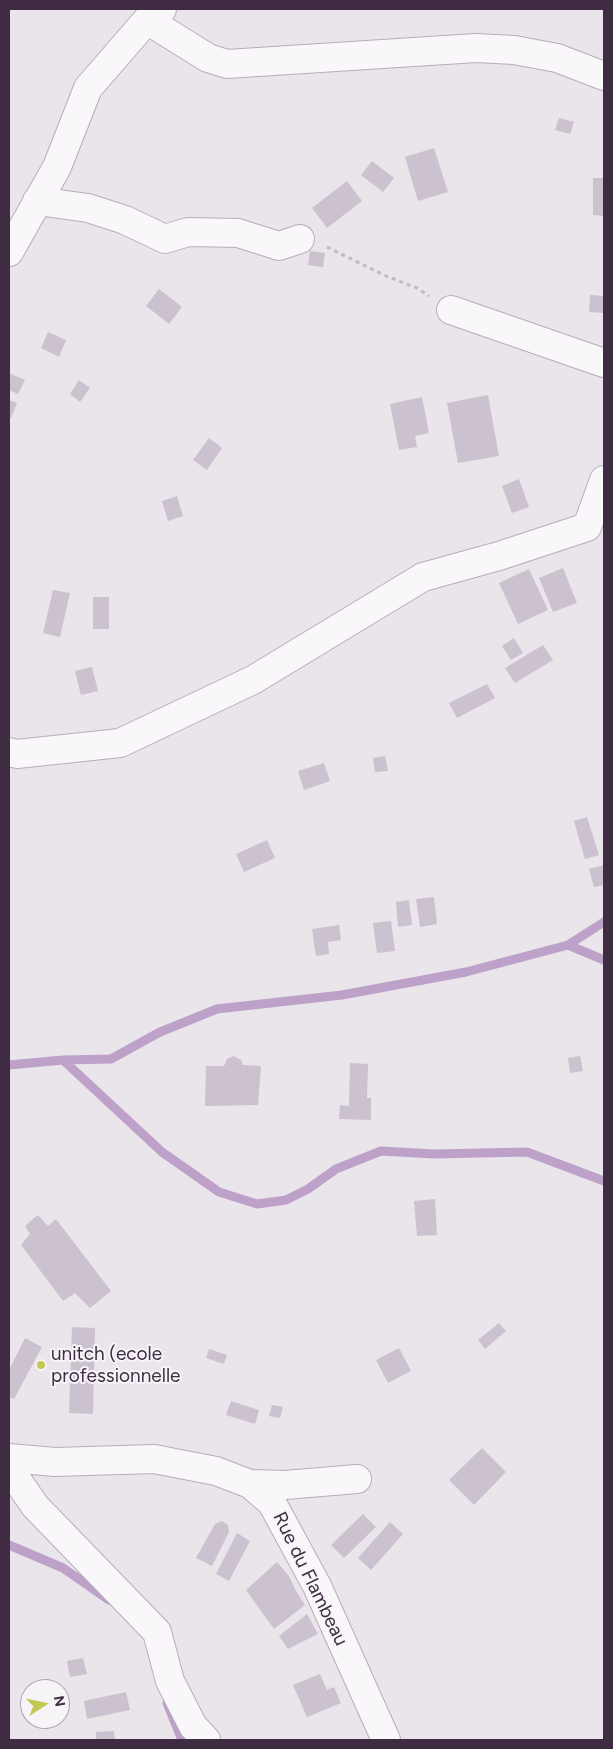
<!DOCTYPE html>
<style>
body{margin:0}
#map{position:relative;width:613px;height:1749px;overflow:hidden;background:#eae4eb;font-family:Figtree,sans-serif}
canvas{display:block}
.frame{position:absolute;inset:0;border:10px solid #3f2c43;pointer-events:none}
.north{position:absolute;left:20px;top:1679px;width:50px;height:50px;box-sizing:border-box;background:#f7f4f8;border:1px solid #ada4b0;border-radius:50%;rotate:79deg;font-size:14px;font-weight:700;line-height:20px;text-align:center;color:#3f2c43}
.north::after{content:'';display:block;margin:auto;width:18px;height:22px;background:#c2c950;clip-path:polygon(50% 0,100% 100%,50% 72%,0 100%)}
</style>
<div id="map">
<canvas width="613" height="1749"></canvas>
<div class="frame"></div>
<div class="north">N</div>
</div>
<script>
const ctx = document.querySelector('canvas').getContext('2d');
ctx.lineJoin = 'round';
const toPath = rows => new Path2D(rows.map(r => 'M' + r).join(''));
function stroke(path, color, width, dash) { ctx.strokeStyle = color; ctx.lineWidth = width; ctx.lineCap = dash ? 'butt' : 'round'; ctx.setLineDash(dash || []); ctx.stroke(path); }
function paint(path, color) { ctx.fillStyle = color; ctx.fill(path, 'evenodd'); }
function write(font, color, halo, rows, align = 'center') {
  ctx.font = font + ' Figtree,sans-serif'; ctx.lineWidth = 4; ctx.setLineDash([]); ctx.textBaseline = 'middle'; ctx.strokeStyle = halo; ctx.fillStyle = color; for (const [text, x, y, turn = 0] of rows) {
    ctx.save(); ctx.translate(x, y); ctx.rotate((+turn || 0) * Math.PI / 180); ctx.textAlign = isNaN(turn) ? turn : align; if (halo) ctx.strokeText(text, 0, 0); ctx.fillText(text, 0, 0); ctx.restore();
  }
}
const stream = toPath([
 [568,945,604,960],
 [63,1060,162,1152,219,1192,257,1204,286,1200,308,1189,336,1169,381,1151,434,1154,527,1152,604,1181],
 [9,1065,63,1060,111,1059,160,1032,217,1009,342,995,466,972,568,945,604,922],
 [9,1545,63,1568,109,1600],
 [167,1703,182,1740]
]);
const building = toPath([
 [559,118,574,122,570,134,555,130],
 [434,148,448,192,418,201,405,157],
 [372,161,394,178,383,192,361,175],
 [593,178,604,178,604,216,593,215],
 [347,181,362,201,327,228,312,208],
 [310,251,325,253,323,267,308,265],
 [159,289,182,307,169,324,146,306],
 [590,295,604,296,604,313,589,312],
 [48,332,66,340,59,357,41,348],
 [9,373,25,380,18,394,9,390],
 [79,380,90,388,80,402,70,394],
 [488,395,499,456,458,463,447,403],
 [422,397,429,433,415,436,417,447,399,450,390,404],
 [9,400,17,403,11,418,9,417],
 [209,438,222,448,207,470,193,460],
 [519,479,529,507,512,513,502,486],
 [177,496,183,516,168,521,162,501],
 [563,568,577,603,553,612,539,578],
 [529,569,548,610,518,624,499,583],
 [53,590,70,593,60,637,43,633],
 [93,597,109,597,109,629,93,629],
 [514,638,523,653,511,660,502,646],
 [543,645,553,660,515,683,505,668],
 [92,667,98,691,81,695,75,671],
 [487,684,495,698,457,718,449,703],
 [385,756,388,771,375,772,373,758],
 [324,763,330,781,304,790,298,771],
 [587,817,599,855,585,859,574,821],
 [267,840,275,858,244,872,236,854],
 [604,865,604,885,594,887,589,869],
 [434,897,437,924,420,927,416,899],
 [409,900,412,925,398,927,396,902],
 [391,921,395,951,377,953,373,923],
 [339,925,341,940,328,942,329,954,316,956,312,929],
 [234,1056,241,1060,243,1065,261,1066,258,1105,205,1106,206,1066,224,1066,227,1059],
 [580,1056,583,1071,570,1073,568,1058],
 [350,1063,368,1064,367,1098,371,1098,371,1120,339,1119,340,1105,349,1106],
 [435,1199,437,1235,417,1236,414,1201],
 [38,1215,48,1226,56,1219,111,1291,90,1308,75,1293,63,1301,21,1245,30,1234,25,1226],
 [499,1323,506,1331,485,1349,478,1340],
 [72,1327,95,1328,93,1414,69,1413],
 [25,1338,42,1347,14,1399,9,1397,9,1370],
 [399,1348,411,1371,388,1383,376,1360],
 [209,1349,227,1355,224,1364,206,1358],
 [231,1401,259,1410,255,1424,226,1415],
 [272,1405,283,1407,280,1418,269,1416],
 [482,1448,506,1472,474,1505,449,1480],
 [363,1514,376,1527,344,1558,331,1545],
 [222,1521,228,1525,229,1532,212,1566,196,1558,215,1524],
 [390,1522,403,1534,371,1570,358,1558],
 [237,1533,250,1541,229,1581,216,1574],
 [277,1562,289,1576,296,1591,305,1605,274,1629,246,1590],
 [307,1614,318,1634,288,1649,279,1636],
 [83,1658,87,1674,70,1677,67,1661],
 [320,1674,327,1690,334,1687,341,1703,307,1717,293,1685],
 [126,1692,130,1710,87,1719,84,1701],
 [114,1731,115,1740,96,1740,96,1732]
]);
const path = toPath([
 [327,247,386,276,417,288,429,296]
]);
const minor = toPath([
 [147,20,208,58,227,64,476,48,514,50,557,58,604,76],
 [37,201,88,208,125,220,165,239,188,232,238,233,279,246,300,239],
 [9,252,57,167,88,88,147,20,162,9],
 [451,310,604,363],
 [9,752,17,754,120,743,253,680,423,577,499,556,587,527,604,480],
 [9,1458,55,1462,154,1459,216,1471,250,1484,272,1503,317,1586,386,1740],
 [9,1468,35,1506,157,1632,170,1681,193,1726,206,1740],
 [250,1484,285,1485,357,1479]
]);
const markers = [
 [41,1365,5,"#c2c950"]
];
const poiNames = [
 ["unitch (ecole",51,1354],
 ["professionnelle",51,1376]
];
const streetNames = [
 ["Rue du Flambeau",310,1579,64]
];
stroke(stream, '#bea1c9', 9);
paint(building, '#ccc1ce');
stroke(minor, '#b7adb9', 30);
stroke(path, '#c1bac2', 3, [4, 4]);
stroke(minor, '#f9f7f9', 28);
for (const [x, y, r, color] of markers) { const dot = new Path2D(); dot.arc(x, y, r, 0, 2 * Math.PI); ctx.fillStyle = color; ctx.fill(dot); stroke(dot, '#f7f4f8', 2); }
write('19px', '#3f2c43', '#f7f4f8', poiNames, 'left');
write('19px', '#3f2c43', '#f7f4f8', streetNames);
</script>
